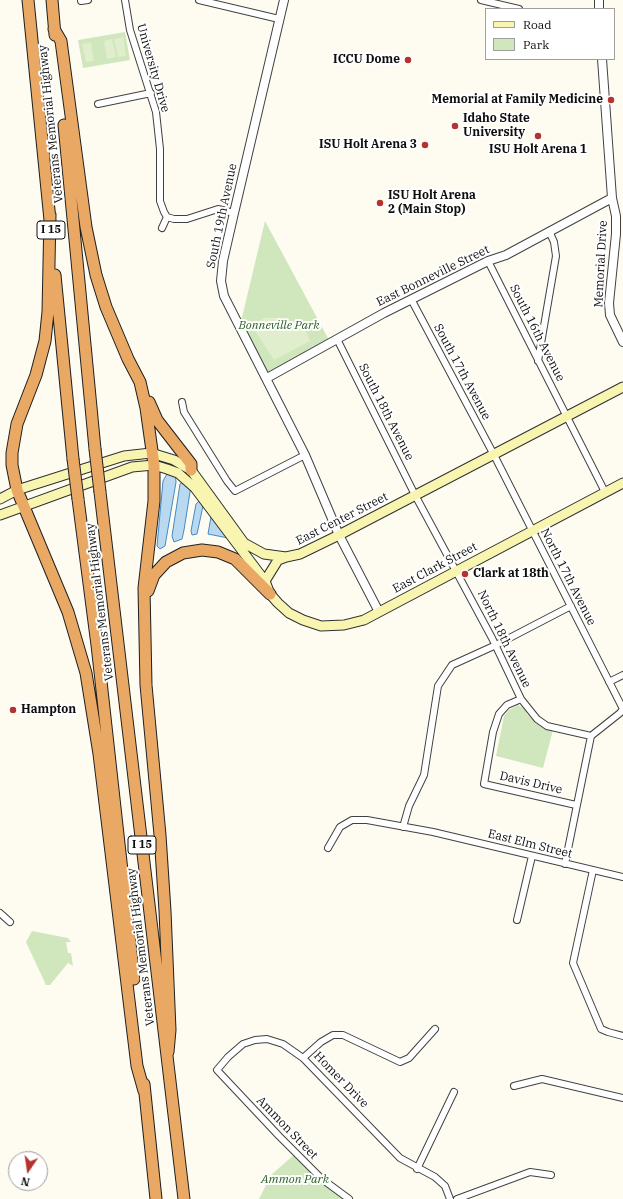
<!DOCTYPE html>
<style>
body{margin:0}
#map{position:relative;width:623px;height:1199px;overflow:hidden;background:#fefcf1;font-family:"IBM Plex Serif",serif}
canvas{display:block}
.legend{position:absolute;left:485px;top:8px;width:130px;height:52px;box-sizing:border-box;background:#fff;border:1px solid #9f9f9f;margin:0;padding:5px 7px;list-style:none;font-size:12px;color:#0e0e0e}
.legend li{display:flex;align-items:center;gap:8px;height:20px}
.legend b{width:20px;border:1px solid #9f9f9f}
.north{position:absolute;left:8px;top:1151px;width:40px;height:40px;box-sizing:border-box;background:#fff;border:1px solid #9f9f9f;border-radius:50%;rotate:193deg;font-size:11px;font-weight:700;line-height:16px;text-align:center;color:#0e0e0e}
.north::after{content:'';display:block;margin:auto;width:14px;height:18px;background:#b43331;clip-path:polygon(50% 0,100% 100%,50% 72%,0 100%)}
</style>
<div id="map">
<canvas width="623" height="1199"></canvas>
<ul class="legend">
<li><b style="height:5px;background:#f8f5b1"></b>Road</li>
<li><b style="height:11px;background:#d0e6bd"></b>Park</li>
</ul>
<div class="north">N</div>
</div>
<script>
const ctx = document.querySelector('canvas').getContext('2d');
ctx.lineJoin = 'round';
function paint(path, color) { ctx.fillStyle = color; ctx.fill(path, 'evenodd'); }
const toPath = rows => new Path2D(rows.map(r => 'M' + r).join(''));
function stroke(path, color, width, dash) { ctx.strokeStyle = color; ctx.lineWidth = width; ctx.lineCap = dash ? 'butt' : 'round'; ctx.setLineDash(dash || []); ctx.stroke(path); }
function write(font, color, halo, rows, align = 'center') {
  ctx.font = font + ' "IBM Plex Serif",serif'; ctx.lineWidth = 4; ctx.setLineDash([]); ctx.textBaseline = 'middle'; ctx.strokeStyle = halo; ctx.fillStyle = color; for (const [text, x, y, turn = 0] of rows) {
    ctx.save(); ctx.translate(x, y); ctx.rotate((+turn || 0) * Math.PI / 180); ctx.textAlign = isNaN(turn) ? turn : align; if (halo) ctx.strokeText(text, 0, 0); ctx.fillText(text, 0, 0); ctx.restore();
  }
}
const green = toPath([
 [125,32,130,60,83,68,78,40],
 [265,221,330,342,265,376,239,330],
 [518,705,525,709,527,714,534,721,553,730,543,768,496,756,504,716,509,710],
 [32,931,68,938,71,942,66,942,68,953,71,953,73,966,68,963,50,985,46,985,26,942],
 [296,1153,349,1199,259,1199,271,1175]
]);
const pitch = toPath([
 [123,37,126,56,118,57,114,39],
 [112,39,116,57,107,59,104,41],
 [91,43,94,61,86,62,82,44],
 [264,318,278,318,295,323,305,329,310,341,274,360,252,326]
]);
const water = toPath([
 [168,472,175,473,176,482,165,546,160,549,157,546,163,481,168,472],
 [184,481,191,486,184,530,182,539,174,542,172,536,180,484,184,481],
 [199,501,203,506,197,534,192,535,191,531,196,504,199,501],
 [211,517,228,538,208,534,211,517]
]);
const minor = toPath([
 [125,0,130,30,156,112,160,149,160,201,164,212,167,217,174,219,187,219,218,209,234,213],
 [199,0,279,19],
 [481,0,519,9],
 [81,1,88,0],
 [98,104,151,93],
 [162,228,167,217],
 [488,261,605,492],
 [411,299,494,455,623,709,620,713,591,736,565,864],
 [337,339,415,495,492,638,521,699,537,719,547,726,591,736],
 [538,361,556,256,554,242,549,231],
 [182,402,184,412,227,481,235,491,305,455],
 [609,682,623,675],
 [521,699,507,705,499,714,493,732,484,784,576,805],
 [403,827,409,806,424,775,438,686,452,665,496,645,571,606],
 [328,848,340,827,352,820,367,820,433,832,623,877],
 [593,870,573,963,601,1029,608,1032,623,1036],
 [0,913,10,922],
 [517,920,532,856],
 [303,1058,321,1042,333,1035,343,1035,400,1062,409,1058,435,1029],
 [514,1086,542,1079,623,1098],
 [417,1169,454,1092],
 [349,1199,322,1179,279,1136,217,1070,228,1057,243,1044,255,1040,267,1039,283,1044,303,1058,400,1158,435,1177,445,1186,450,1199],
 [457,1199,530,1172,551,1175]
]);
const tertiary = toPath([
 [284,0,234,213,223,261,221,281,224,296,305,455,339,535,379,612],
 [599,0,599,9],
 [602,59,612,198,616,216,616,234,609,303,610,315,623,342],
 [267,378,384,313,488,261,506,255,612,198]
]);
const secondary = toPath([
 [0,499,17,490,124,456,151,453,174,460,191,470,244,543,264,554,286,557,300,554,339,535,623,387],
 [0,515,132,467,154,465,167,469,178,473,195,488,265,581,270,594,278,603,289,613,303,620,321,626,344,625,364,620,379,612,623,483],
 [265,581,278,560,286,557]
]);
const motorway = toPath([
 [28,0,50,220],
 [52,0,55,35],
 [54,29,61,41,86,227,96,275,106,307,128,359,140,382,146,408,154,465,154,501,144,588,146,685,160,835,165,911,170,1030,168,1052],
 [64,125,95,449],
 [50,215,48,312,45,341,36,375,17,424,12,453,12,465,17,490,68,612,86,673,99,754,137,1066,144,1091],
 [55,275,73,459],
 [149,402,157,420,191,464,191,470],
 [100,492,184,1199],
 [78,499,97,645,134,979],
 [148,591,154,575,166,562,183,553,202,550,218,552,235,559,270,594],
 [144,1084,156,1199]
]);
const motorwayBridge = toPath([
 [95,449,100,492],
 [73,459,78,499]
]);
const markers = [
 [408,60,4,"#b43331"],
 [611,100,4,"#b43331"],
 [455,126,4,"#b43331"],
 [538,136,4,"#b43331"],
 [425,145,4,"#b43331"],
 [380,203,4,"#b43331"],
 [465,574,4,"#b43331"],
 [13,710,4,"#b43331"]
];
const shields = [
 [51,230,28],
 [142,845,28]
];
const shieldNames = [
 ["I 15",51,230],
 ["I 15",142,845]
];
const poiNames = [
 ["ICCU Dome",400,60,"right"],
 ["Memorial at Family Medicine",603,100,"right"],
 ["Idaho State",463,119],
 ["University",463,133],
 ["ISU Holt Arena 3",417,145,"right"],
 ["ISU Holt Arena 1",538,150,"center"],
 ["ISU Holt Arena",388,196],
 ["2 (Main Stop)",388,210],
 ["Clark at 18th",473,574],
 ["Hampton",21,710]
];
const streetNames = [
 ["University Drive",153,68,74],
 ["Veterans Memorial Highway",51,124,-96],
 ["South 19th Avenue",222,216,-78],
 ["Memorial Drive",601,264,-87],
 ["East Bonneville Street",433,276,-26],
 ["South 16th Avenue",537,333,63],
 ["South 17th Avenue",462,372,62],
 ["South 18th Avenue",386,412,63],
 ["East Center Street",342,519,-27],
 ["East Clark Street",435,568,-28],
 ["North 17th Avenue",568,577,63],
 ["Veterans Memorial Highway",100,602,-97],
 ["North 18th Avenue",504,639,64],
 ["Davis Drive",531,783,13],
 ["East Elm Street",530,844,14],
 ["Veterans Memorial Highway",141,947,-97],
 ["Homer Drive",341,1080,46],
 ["Ammon Street",287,1128,46]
];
const parkNames = [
 ["Bonneville Park",279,326],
 ["Ammon Park",295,1180]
];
paint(green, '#d0e6bd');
paint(pitch, '#e1eece');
paint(water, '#b9d9f1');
stroke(water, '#4689c3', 1);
stroke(minor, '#414141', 8);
stroke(tertiary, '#414141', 10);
stroke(secondary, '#303030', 11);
stroke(motorway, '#1f1f1f', 13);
stroke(minor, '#fff', 6);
stroke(tertiary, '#fff', 8);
stroke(secondary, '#f8f5b1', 9);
stroke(motorway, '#e9a964', 11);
stroke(motorwayBridge, '#1f1f1f', 13, []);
stroke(motorwayBridge, '#e9a964', 11);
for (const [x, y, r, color] of markers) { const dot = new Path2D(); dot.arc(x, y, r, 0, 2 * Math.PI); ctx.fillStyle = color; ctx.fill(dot); stroke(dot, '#fff', 1.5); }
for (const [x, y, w] of shields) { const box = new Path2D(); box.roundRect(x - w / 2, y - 9, w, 18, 3); ctx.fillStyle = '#fff'; ctx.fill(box); stroke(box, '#0e0e0e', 1); }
write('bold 11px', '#0e0e0e', null, shieldNames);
write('bold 12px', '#0e0e0e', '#fff', poiNames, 'left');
write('12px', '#0e0e0e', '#fff', streetNames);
write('italic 12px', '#2d6123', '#fff', parkNames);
</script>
